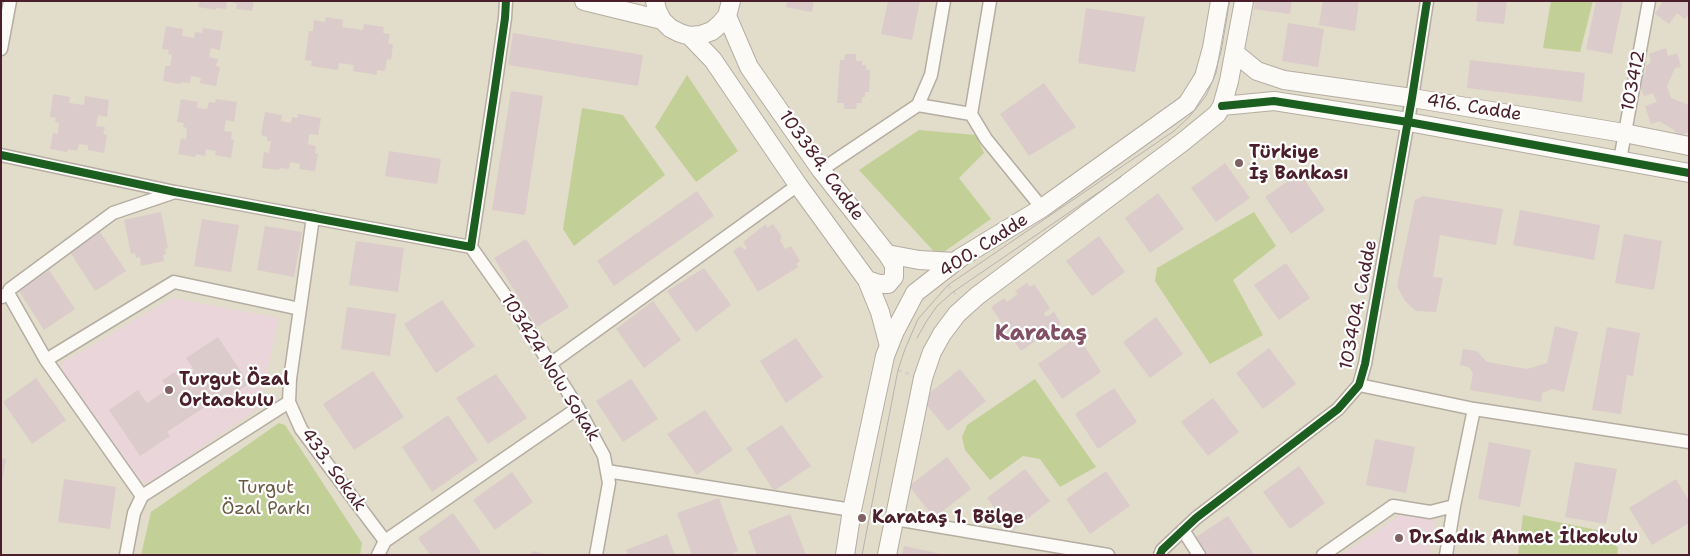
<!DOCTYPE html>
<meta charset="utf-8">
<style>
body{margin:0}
#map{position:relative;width:1690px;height:556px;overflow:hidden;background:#e2dcca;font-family:"Shantell Sans",sans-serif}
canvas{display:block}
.frame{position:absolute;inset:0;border:2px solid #4a1f2b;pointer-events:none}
</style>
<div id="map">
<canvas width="1690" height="556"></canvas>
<div class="frame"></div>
</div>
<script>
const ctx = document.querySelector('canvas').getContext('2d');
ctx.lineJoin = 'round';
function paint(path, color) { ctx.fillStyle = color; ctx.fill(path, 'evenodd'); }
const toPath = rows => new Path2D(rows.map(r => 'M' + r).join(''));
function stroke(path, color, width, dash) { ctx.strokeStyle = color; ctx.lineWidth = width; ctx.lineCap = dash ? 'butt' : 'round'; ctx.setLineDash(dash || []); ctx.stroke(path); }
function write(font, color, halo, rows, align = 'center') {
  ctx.font = font + ' "Shantell Sans",sans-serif'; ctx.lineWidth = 4.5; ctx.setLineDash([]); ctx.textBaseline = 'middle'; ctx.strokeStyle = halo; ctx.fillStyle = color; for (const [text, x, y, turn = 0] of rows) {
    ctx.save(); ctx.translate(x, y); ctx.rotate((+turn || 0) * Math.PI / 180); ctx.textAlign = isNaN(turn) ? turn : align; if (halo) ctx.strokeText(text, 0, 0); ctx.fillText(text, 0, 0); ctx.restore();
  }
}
const built = toPath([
 [172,298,279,318,259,408,148,484,137,478,63,372,62,363],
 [1403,513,1435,521,1429,555,1341,555]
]);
const green = toPath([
 [1551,1,1593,1,1580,52,1543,48],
 [687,75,738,151,696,182,655,127],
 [582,108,623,115,665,175,574,246,563,229],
 [919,130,976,135,984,153,959,178,991,219,938,256,859,170],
 [1254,212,1276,246,1233,280,1263,335,1210,364,1155,281,1157,268],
 [1035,379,1096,467,1060,487,1040,459,1023,456,990,480,965,450,962,437,967,425],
 [279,423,285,425,362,543,360,555,141,555,151,512],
 [1523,515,1602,531,1618,548,1617,555,1518,555]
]);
const building = toPath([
 [200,1,227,1,226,9,216,8,216,10,198,7],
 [228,1,254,1,252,11,236,9,237,4],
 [787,1,814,1,812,12,786,7],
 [888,1,920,1,912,40,881,34],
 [1255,1,1292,1,1290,14,1254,9],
 [1323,1,1359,1,1355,31,1319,25],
 [1478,1,1507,1,1504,24,1476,21],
 [1596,1,1623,1,1612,54,1586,49],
 [1663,1,1689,1,1689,14,1685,19,1677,13,1669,24,1655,14],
 [1086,8,1145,17,1135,72,1078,63],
 [326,17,343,20,342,27,363,30,364,24,384,27,383,33,390,34,388,44,393,44,391,60,387,59,385,71,377,70,377,75,353,71,354,65,339,63,338,70,311,66,312,61,305,60,309,31,313,31,314,20,325,22],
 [1288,23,1324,29,1318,67,1282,61],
 [166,26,183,29,182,36,194,38,195,32,202,33,203,28,223,31,220,50,211,48,209,57,218,59,216,66,220,67,216,86,200,83,201,78,191,76,190,83,181,82,180,84,163,81,165,66,170,66,172,55,168,54,169,50,162,49],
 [513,33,643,55,638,86,508,65],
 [1666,48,1668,56,1677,53,1681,67,1675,68,1667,86,1671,98,1689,105,1689,132,1677,137,1674,130,1659,121,1651,124,1645,106,1657,102,1653,93,1644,96,1638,80,1646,72,1646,66,1651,62,1649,54],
 [845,54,856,54,856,61,862,61,862,65,866,65,866,70,870,70,869,92,865,92,865,97,862,97,862,103,857,103,856,109,844,109,844,103,837,103,840,60,844,60],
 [1470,60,1585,73,1582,102,1467,88],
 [1044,83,1076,127,1029,156,1000,114],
 [511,91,543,96,525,215,492,210],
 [53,94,70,97,69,103,84,105,85,96,109,100,107,117,98,115,96,126,105,127,103,134,107,135,104,153,88,150,88,145,79,144,77,151,68,149,67,152,50,149,53,133,58,134,59,123,55,122,56,118,50,117],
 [181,99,198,102,197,108,207,109,209,102,215,103,216,99,237,102,234,122,226,120,224,131,232,132,231,139,234,140,231,158,215,155,216,151,206,149,205,156,196,154,195,157,178,154,181,138,186,140,187,128,183,127,184,123,177,122],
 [265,112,282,115,281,121,291,123,292,117,298,118,298,114,321,118,318,135,309,134,308,144,316,146,315,153,318,154,315,171,299,169,300,164,290,162,289,169,280,168,279,170,262,168,264,152,269,153,271,141,267,141,267,137,261,135],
 [389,151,441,159,437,184,385,176],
 [1225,163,1250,198,1216,222,1191,188],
 [1300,173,1325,210,1291,234,1265,197],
 [697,191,714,216,614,286,597,261],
 [1158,193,1184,229,1150,253,1125,218],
 [1423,196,1503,209,1496,245,1440,235,1433,277,1443,278,1436,312,1416,311,1405,301,1397,286,1415,200],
 [1520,210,1600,225,1594,260,1513,245],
 [161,212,168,248,165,249,166,254,163,255,164,261,141,266,140,257,136,258,135,253,131,254,124,220],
 [202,219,239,225,231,272,194,266],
 [766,224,767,228,773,224,782,237,780,240,785,249,791,246,800,261,796,264,798,267,758,292,733,251,740,246,745,250,747,248,743,242],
 [265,226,302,232,294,277,257,270],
 [100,232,126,271,95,291,70,252],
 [1624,234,1662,241,1654,290,1615,283],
 [1099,236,1125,272,1092,296,1066,261],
 [526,239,569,307,537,327,494,258],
 [356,241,404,248,398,292,349,285],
 [1286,263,1310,298,1279,320,1254,285],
 [704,268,731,305,696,332,667,291],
 [49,270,75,309,44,330,19,291],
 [1027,283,1030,287,1034,284,1050,308,1044,313,1046,317,1054,312,1061,323,1021,351,991,307,1004,298,1007,302,1018,294,1015,291],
 [442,300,475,346,436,373,404,324],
 [653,301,681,340,644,368,616,329],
 [347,307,396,314,390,356,341,349],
 [1156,317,1183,354,1150,378,1123,342],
 [1555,326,1578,332,1564,392,1552,389,1542,393,1541,402,1470,390,1473,373,1469,367,1460,365,1463,349,1477,351,1487,362,1527,369,1547,363],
 [1607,327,1640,333,1633,376,1627,375,1621,414,1592,410],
 [1078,336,1101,372,1062,399,1038,364],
 [218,337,249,384,229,397,226,393,167,432,170,436,140,456,109,410,138,390,147,403,168,389,162,380,175,372,180,380,194,370,186,358],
 [796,338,823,377,786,403,760,361],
 [1269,348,1296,384,1263,409,1236,373],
 [960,369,986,401,948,431,922,399],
 [373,371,404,417,354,450,323,404],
 [496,374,527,418,488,444,456,398],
 [36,378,66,420,32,444,3,402],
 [631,379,658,419,623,442,596,401],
 [1114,388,1137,422,1098,449,1075,414],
 [1213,398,1239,432,1208,456,1181,422],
 [705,410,733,450,697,475,667,434],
 [448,415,478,460,432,492,402,447],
 [782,425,811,466,774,491,746,448],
 [1375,439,1415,447,1406,493,1366,485],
 [1489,442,1531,450,1520,507,1478,499],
 [947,457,971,489,934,518,909,486],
 [1,458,6,459,2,482,1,482],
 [1575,462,1617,469,1606,524,1565,517],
 [1299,466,1325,503,1290,529,1263,492],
 [1025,469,1050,501,1012,531,987,498],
 [1106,471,1130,506,1090,534,1066,499],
 [512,472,533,502,495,530,473,500],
 [64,479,116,487,110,529,58,522],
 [1676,479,1689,501,1689,523,1652,545,1629,508],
 [719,498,738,551,729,555,692,555,677,513],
 [453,513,481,552,477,555,430,555,418,538],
 [790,514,806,555,757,555,748,531],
 [1228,516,1253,553,1250,555,1204,555,1193,539],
 [667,534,675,555,628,555,626,550],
 [904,546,941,554,941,555,902,555],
 [532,551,545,554,545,555,531,555]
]);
const path = toPath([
 [948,285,956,295],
 [898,370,909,374]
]);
const street = toPath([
 [990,1,971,114,986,139,1042,208],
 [1,49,10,1],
 [918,105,971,114],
 [1,155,175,192,471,247,495,88,505,18,506,1],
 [1620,160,1649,1],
 [821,170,918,105,931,75,944,1],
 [313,217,290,379,289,402,301,429,385,541],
 [471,247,519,315,578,408,604,456,609,483,596,555],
 [8,293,46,360,142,496],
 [2,297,8,293,10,289,113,213,175,192],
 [46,360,174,282,300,309],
 [550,364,798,185],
 [1359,385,1474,409,1689,442],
 [607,471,852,510],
 [895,519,1108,555],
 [1183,530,1199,555],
 [126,555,134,513,142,496,289,402],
 [378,555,385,541,578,408],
 [1160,555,1162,550,1196,518,1338,409,1359,385,1365,364,1412,98,1427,1],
 [1323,555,1393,506,1430,512,1454,506,1474,409],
 [1446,555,1454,506]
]);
const secondary = toPath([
 [584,1,662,20],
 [655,1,657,10,662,20,670,28,680,33,690,36,701,35,712,31,720,24,727,16,731,1],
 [727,16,749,67,821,170,887,254,919,260,955,262],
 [690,36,713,60,798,185,867,280,880,312,889,346],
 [1235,53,1257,71,1284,80,1412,98,1624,133,1689,146],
 [1222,106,1274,101,1408,122,1689,173],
 [867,280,879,284,888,284,894,277,894,265,887,254],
 [845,555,852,510,885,356,895,331,915,293,960,258,1042,208,1187,104,1204,77,1212,48,1220,1],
 [887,555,923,378,932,352,942,334,957,314,977,296,1184,141,1217,114,1222,106,1229,81,1244,1]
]);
const tram = toPath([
 [917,338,926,322,937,306,953,292,1121,177],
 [862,555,898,370,905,349,918,319,948,285,1174,131,1190,116,1206,96,1216,73,1229,1]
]);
const cycleway = toPath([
 [1222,106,1274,101,1408,122,1689,173],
 [1,155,175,192,471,247,495,88,505,18,506,1],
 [1160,555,1162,550,1196,518,1338,409,1359,385,1365,364,1412,98,1427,1]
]);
const markers = [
 [1239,163,5,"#7f6163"],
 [169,390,5,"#7f6163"],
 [862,518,5,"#7f6163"],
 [1399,538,5,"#7f6163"]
];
const streetNames = [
 ["103412",1634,81,-79],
 ["416. Cadde",1474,108,9],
 ["103384. Cadde",821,166,54],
 ["400. Cadde",984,246,-33],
 ["103404. Cadde",1359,305,-79],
 ["103424 Nolu Sokak",550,368,58],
 ["433. Sokak",333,470,54]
];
const poiNames = [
 ["Türkiye",1249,153],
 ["İş Bankası",1249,174],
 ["Turgut Özal",179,380],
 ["Ortaokulu",179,401],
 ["Karataş 1. Bölge",872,518],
 ["Dr.Sadık Ahmet İlkokulu",1409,538]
];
const parkNames = [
 ["Turgut",266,488],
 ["Özal Parkı",266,509]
];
const districtNames = [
 ["Karataş",1041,334]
];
paint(built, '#e9d5da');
paint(green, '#c2d097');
paint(building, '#dbcccb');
stroke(street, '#b5ada2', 15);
stroke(secondary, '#b5ada2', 20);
stroke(path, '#d4d0cd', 2.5, [4, 4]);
stroke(street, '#fbfaf7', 12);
stroke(secondary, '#fbfaf7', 18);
stroke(tram, '#b8b2b1', 1);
stroke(cycleway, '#1b5e20', 8);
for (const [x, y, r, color] of markers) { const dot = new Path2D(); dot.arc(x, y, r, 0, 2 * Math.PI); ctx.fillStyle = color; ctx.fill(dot); stroke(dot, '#fff', 2); }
write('18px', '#4a1f2b', '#fff', streetNames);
write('bold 18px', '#4a1f2b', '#fff', poiNames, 'left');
write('18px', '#6b5942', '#fff', parkNames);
write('bold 22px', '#825064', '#fff', districtNames);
</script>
